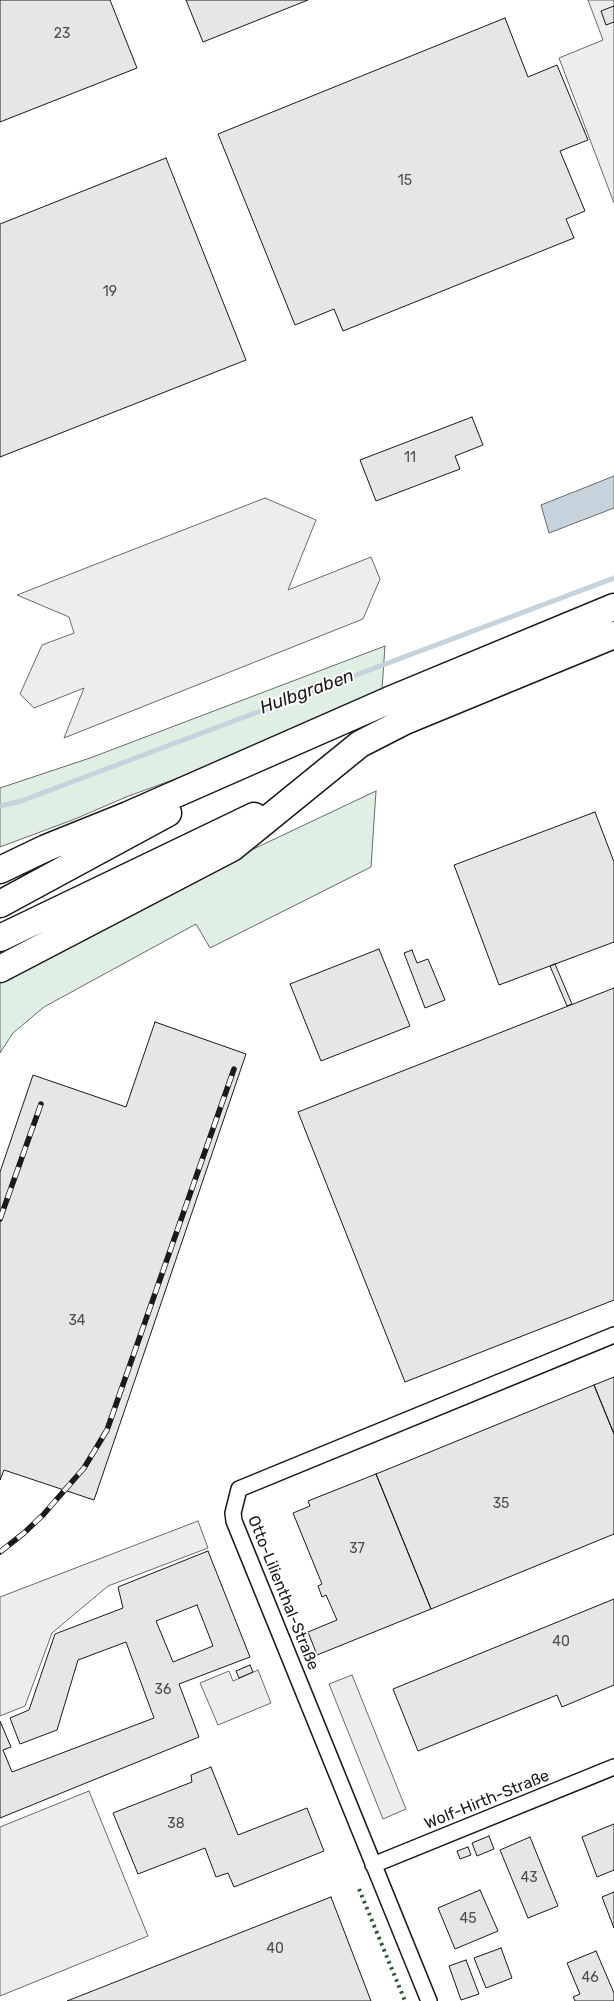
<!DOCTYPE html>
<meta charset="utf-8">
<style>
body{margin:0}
canvas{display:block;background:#fff}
</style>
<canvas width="614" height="2001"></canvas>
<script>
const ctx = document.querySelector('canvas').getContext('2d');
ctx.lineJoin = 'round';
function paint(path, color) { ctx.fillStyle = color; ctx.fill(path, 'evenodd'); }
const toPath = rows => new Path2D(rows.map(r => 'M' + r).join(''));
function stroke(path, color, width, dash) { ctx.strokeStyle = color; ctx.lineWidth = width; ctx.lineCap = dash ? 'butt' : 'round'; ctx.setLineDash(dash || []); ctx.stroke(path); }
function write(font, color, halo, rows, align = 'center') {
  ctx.font = font + ' Rubik,sans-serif'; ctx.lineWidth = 4; ctx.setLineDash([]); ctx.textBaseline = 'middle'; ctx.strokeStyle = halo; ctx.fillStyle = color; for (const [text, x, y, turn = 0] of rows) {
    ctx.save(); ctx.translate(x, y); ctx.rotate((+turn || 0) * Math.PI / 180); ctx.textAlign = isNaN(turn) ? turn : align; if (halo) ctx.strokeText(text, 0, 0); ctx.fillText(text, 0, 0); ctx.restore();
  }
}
const green = toPath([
 [385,646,381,704,126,797,75,819,0,847,0,788,90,758,385,646],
 [376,791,371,867,210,948,196,924,44,1007,13,1033,0,1053,0,981,228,861,376,791]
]);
const parking = toPath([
 [588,0,614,0,614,203,559,58,603,40,588,0],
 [265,498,316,520,288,590,371,557,380,579,363,619,64,738,84,688,34,708,20,694,42,645,74,633,69,617,17,595,265,498],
 [198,1521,208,1548,108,1586,52,1633,25,1706,0,1716,0,1597,198,1521],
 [258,1670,271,1703,218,1725,200,1683,229,1671,233,1681,258,1670],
 [352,1675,406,1809,383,1819,329,1684,352,1675],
 [89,1791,148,1936,0,1996,0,1827,89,1791]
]);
const water = toPath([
 [614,476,614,508,549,533,541,505,614,476]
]);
const stream = toPath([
 [0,806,21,801,614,578]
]);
const building = toPath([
 [0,0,110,0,137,68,0,122,0,0],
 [186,0,308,0,203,42,186,0],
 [614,6,614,22,606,25,601,11,614,6],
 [505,18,528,77,557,65,588,140,560,151,585,211,566,219,574,238,343,331,334,309,295,325,218,134,505,18],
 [166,158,246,360,0,457,0,224,166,158],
 [472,417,483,445,455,456,460,469,376,501,360,460,472,417],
 [595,812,614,862,614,942,499,985,454,865,595,812],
 [379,949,410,1026,321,1061,290,984,379,949],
 [412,950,417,963,428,959,445,1000,425,1008,404,953,412,950],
 [555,964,572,1004,567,1006,550,966,555,964],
 [614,988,614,1300,405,1382,298,1112,614,988],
 [155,1022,246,1054,94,1500,4,1470,0,1480,0,1172,33,1075,126,1107,155,1022],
 [614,1377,614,1434,594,1385,614,1377],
 [594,1385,614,1434,614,1534,431,1609,376,1474,594,1385],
 [376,1474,431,1609,317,1655,308,1632,337,1620,326,1595,322,1597,318,1586,322,1584,293,1513,310,1506,308,1501,376,1474],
 [208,1551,250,1657,179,1684,199,1737,0,1818,0,1721,11,1747,3,1750,12,1772,154,1718,126,1642,78,1660,57,1730,20,1744,10,1718,29,1710,55,1634,123,1608,118,1587,208,1551],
 [197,1605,213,1646,173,1662,156,1621,197,1605],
 [614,1599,614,1685,562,1707,557,1695,418,1751,393,1689,614,1599],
 [250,1665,253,1672,239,1678,236,1671,250,1665],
 [211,1767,238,1835,307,1808,324,1851,234,1887,228,1873,216,1877,205,1848,138,1874,113,1813,192,1782,191,1775,211,1767],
 [614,1824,614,1870,597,1877,582,1837,614,1824],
 [489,1836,494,1849,477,1856,472,1843,489,1836],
 [530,1837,558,1906,528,1918,500,1850,530,1837],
 [468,1847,471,1855,460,1859,457,1851,468,1847],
 [480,1890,498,1931,455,1949,438,1908,480,1890],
 [614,1892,614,1928,602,1897,614,1892],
 [331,1897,371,2001,67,2001,331,1897],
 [501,1948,512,1978,486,1988,474,1958,501,1948],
 [596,1951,614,1993,614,2001,575,2001,573,1997,580,1994,567,1963,596,1951],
 [466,1960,479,1994,461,2000,449,1966,466,1960]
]);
const minor = toPath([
 [373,1865,614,1767],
 [429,2001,234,1521,233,1513,239,1489,614,1335]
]);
const motorway = toPath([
 [0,870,46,848,128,815,392,699,614,607],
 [0,904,168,813],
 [0,938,254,816],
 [0,969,232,848,360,744,405,721,614,635]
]);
const rail = toPath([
 [0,1219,41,1104],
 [0,1552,24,1533,43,1515,84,1468,107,1430,234,1069]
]);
const hedge = toPath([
 [359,1889,405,2001]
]);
const numberNames = [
 ["23",62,34],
 ["15",405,181],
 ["19",110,292],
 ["11",410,458],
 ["34",77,1321],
 ["35",501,1504],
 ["37",357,1549],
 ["40",561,1642],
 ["36",163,1690],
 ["38",176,1824],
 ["43",529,1878],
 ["45",468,1919],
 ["40",275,1949],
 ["46",590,1978]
];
const streetNames = [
 ["Otto-Lilienthal-Straße",283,1593,68],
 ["Wolf-Hirth-Straße",487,1800,-22]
];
const waterNames = [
 ["Hulbgraben",307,692,-20]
];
paint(green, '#e0efe3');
stroke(green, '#6a6a6a', 1);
paint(parking, '#ededed');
stroke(parking, '#6a6a6a', 1);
paint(water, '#c6d2dc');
stroke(water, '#6a6a6a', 1);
stroke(stream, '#c6d2dc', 5);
paint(building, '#e6e6e6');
stroke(building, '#1a1a1a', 1);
stroke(minor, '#1a1a1a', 18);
stroke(motorway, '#1a1a1a', 29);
stroke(minor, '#fff', 15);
stroke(motorway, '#fff', 26);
stroke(rail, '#1a1a1a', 5.5);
stroke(rail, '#fff', 4, [11]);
stroke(hedge, '#2b5a34', 4, [2.5, 4]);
write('14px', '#4d4d4d', null, numberNames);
write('16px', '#1a1a1a', '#fff', streetNames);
write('italic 18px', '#1a1a1a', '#fff', waterNames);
</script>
